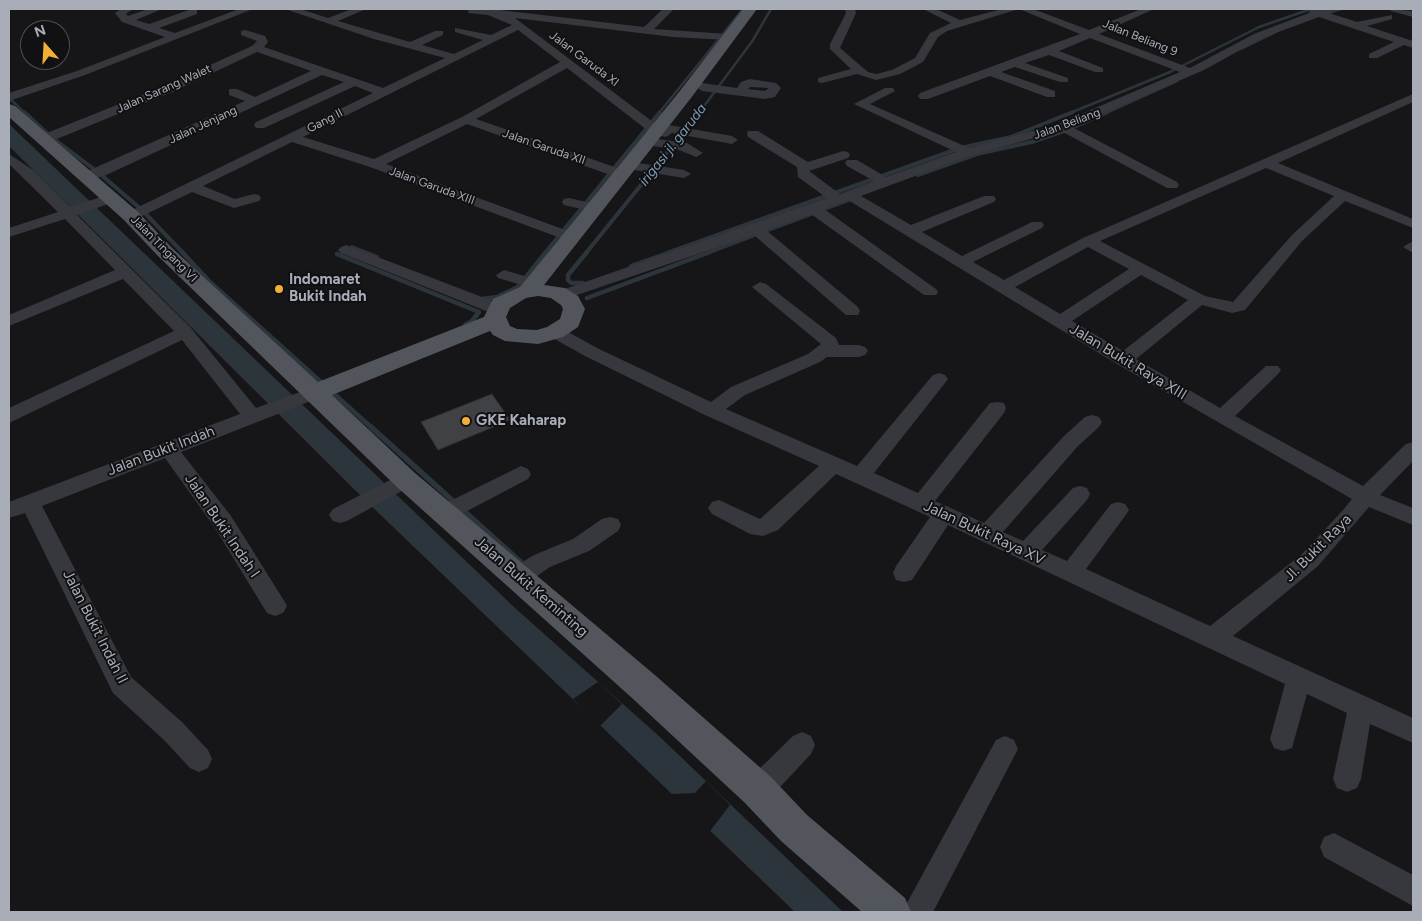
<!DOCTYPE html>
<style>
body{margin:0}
#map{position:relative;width:1422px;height:921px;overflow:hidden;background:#161618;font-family:Figtree,sans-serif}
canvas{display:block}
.frame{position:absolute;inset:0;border:10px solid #a8adb8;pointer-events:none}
.north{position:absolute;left:20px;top:20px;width:50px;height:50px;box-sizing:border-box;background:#111113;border:1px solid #4d4f55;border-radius:50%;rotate:341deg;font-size:14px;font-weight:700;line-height:20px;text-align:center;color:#a8adb8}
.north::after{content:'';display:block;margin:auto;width:18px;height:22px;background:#f2b134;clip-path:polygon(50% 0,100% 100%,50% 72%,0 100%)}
</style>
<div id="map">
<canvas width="1422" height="921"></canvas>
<div class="frame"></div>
<div class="north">N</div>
</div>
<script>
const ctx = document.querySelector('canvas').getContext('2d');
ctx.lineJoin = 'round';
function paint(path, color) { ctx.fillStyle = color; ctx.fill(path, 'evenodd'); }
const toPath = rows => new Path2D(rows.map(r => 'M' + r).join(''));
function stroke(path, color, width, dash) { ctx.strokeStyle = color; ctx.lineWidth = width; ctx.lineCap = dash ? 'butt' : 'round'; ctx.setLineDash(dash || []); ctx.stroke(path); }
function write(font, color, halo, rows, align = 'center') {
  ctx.font = font + ' Figtree,sans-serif'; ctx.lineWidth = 4; ctx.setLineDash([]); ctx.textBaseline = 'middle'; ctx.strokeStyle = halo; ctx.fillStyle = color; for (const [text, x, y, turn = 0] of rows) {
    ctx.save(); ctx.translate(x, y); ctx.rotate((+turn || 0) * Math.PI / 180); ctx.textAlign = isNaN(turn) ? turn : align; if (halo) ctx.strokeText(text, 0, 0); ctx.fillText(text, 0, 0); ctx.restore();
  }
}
const water = toPath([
 [9,124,515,608,660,737,843,912,795,912,366,501,9,146]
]);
const pier = toPath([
 [598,682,622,704,600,726,573,699],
 [706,781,730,805,710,831,671,794,695,793]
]);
const streamFar3 = toPath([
 [1326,14,1341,9],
 [1241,49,1276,32],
 [9,98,25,113],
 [659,113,743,9],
 [699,113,753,40,771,9],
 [1070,113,1170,72,1259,27,1311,9],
 [1106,113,1177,81]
]);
const streamFar2 = toPath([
 [24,112,50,136,99,173,142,210,183,253],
 [918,175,977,154,1032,142,1067,130,1108,112],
 [352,247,367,253],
 [545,253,660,112],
 [586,253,700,112],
 [667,253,960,148,1011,137,1073,112],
 [707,253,854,198]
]);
const streamFar1 = toPath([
 [182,252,211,283,372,428],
 [364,252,377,257],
 [337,254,479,312,472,321,465,325],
 [631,266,671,252],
 [583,283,571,283,568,280,568,275,587,252],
 [587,298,710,252],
 [482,299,497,297,518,287,546,252]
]);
const stream = toPath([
 [371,427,525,566]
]);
const building = toPath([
 [492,394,510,420,438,450,421,422,492,394]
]);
const minor = toPath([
 [121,9,133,9,126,14,128,16,148,9,162,9,136,20,149,24,189,10,197,10,197,14,159,28,175,33,239,9,253,9,85,75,9,101,9,93,77,71,165,37,122,22,115,13,121,9],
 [285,9,300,9,328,18,352,9,366,9,338,21,410,42,435,31,443,31,443,35,422,45,454,54,483,40,455,32,455,28,491,35,512,25,488,15,468,13,469,9,500,10,644,27,663,9,674,9,654,29,728,34,733,37,728,40,673,37,515,18,661,128,669,125,732,136,738,140,732,144,672,133,666,137,652,134,567,68,476,119,626,171,628,174,626,177,616,177,467,124,386,164,576,234,579,237,576,240,571,242,370,167,292,142,203,186,235,199,254,194,259,195,261,198,259,201,234,208,192,192,136,219,126,219,124,216,126,213,373,93,355,86,264,128,256,128,254,125,256,122,344,82,322,75,104,176,86,181,81,180,79,177,81,174,245,101,229,95,229,89,237,89,255,97,311,71,257,52,172,92,47,143,42,144,36,140,37,137,164,86,252,46,257,41,241,35,241,31,245,30,265,36,268,42,264,47,383,88,445,58,374,39,285,9],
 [518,30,560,62,462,117,374,159,303,137,518,30],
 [845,9,855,9,856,13,840,48,868,72,876,74,892,70,915,58,930,33,951,23,923,9,936,9,960,20,1002,9,1033,9,1089,30,1141,9,1154,9,1099,34,1190,68,1254,34,1309,13,1310,9,1335,9,1329,13,1357,22,1392,15,1392,19,1367,26,1413,41,1413,48,1404,45,1377,58,1369,58,1369,54,1394,42,1319,17,1262,38,1204,70,1072,127,1177,182,1179,185,1177,188,1167,188,1061,131,972,155,861,196,911,225,984,196,994,196,996,199,994,202,922,232,962,256,1032,222,1042,222,1044,225,1042,228,973,262,1004,280,1083,238,1413,94,1413,102,1278,163,1413,219,1413,228,1345,201,1302,241,1245,310,1232,313,1202,305,1136,359,1220,408,1266,366,1278,366,1281,370,1278,374,1235,416,1363,486,1406,444,1413,442,1413,461,1380,495,1413,508,1413,525,1369,507,1318,566,1233,636,1413,718,1413,743,1370,724,1361,779,1357,788,1347,792,1337,788,1333,779,1347,713,1307,694,1292,748,1283,751,1274,748,1270,739,1285,684,948,525,912,580,904,582,896,580,893,573,896,566,930,517,836,474,778,530,763,536,750,534,712,514,708,508,712,502,719,500,760,519,819,466,705,415,585,356,549,336,546,332,549,328,555,327,561,328,597,348,711,402,731,387,808,354,821,344,752,287,760,282,766,284,836,338,839,345,859,345,865,347,868,351,865,355,859,357,827,357,820,362,745,395,726,409,857,466,933,375,939,373,945,375,948,379,945,383,874,473,918,493,990,403,997,402,1004,403,1006,408,1004,413,935,501,984,523,1064,436,1085,417,1092,415,1099,417,1102,422,1099,427,1078,446,1003,532,1023,541,1073,488,1080,486,1087,488,1090,494,1087,500,1042,550,1067,561,1111,504,1118,502,1125,504,1129,510,1125,516,1086,569,1210,626,1302,554,1343,510,1352,499,1117,364,848,200,824,209,936,289,938,292,936,295,924,295,811,214,766,230,858,307,860,311,858,315,846,315,754,235,568,298,556,298,554,295,556,292,827,198,798,177,797,167,748,137,747,134,748,131,758,131,808,162,843,151,848,152,850,155,848,158,809,171,840,194,874,181,847,166,845,163,847,160,857,160,886,177,956,152,854,104,885,88,893,88,895,91,870,104,969,148,1058,124,1180,72,1090,38,1059,51,1103,68,1103,72,1095,72,1049,55,1025,63,1068,78,1068,82,1060,82,1015,67,1001,72,1055,91,1055,97,1047,97,990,76,928,99,920,99,918,96,920,93,1080,34,1019,9,947,31,938,37,923,62,900,74,876,80,857,74,822,83,818,82,818,78,851,69,830,49,830,44,846,13,845,9],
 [1266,168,1334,196,1292,235,1233,302,1205,296,1100,241,1266,168],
 [1088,247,1129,269,1060,314,1015,287,1088,247],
 [1141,275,1188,300,1123,351,1072,321,1141,275],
 [1390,9,1413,11,1413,17,1391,11,1390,9],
 [750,79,776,83,781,88,775,97,765,99,702,91,696,87,702,83,737,88,741,82,750,79],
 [750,87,769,88,765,91,748,89,750,87],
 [658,139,687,143,703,153,696,157,679,150,653,146,651,143,658,139],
 [9,154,33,170,70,207,104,196,114,196,116,199,114,202,77,215,191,328,256,408,314,387,321,389,323,393,321,397,181,452,231,516,283,599,287,606,283,613,275,616,267,613,215,528,165,458,42,506,131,677,182,722,208,750,212,759,208,768,199,772,190,768,164,740,113,693,25,513,9,518,9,502,240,414,182,340,9,423,9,408,174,331,123,279,9,326,9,315,115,270,65,219,9,237,9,228,58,212,9,164,9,154],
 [639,163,684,170,691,174,684,178,634,170,632,167,639,163],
 [569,198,599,205,601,208,594,212,564,205,562,202,564,199,569,198],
 [1411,242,1413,243,1413,253,1403,247,1411,242],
 [346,245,503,305,505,309,503,313,491,313,341,253,338,250,341,247,346,245],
 [504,270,541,281,543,284,535,289,498,278,496,275,504,270],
 [521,466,528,469,531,474,528,479,452,519,445,521,438,519,434,513,438,507,521,466],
 [406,472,413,475,416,480,413,485,347,521,340,523,333,521,329,515,333,509,406,472],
 [610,517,618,519,621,525,618,531,589,551,550,567,527,583,519,585,511,583,508,576,511,569,534,555,573,539,602,519,610,517],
 [802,732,811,736,815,745,811,754,768,800,758,804,748,800,744,790,748,780,793,736,802,732],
 [1005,736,1014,740,1018,749,933,912,902,912,996,740,1005,736],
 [1334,833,1413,875,1413,906,1324,857,1320,847,1324,837,1334,833]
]);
const major = toPath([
 [743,9,757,9,691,98,544,285,565,288,578,296,585,309,578,327,563,337,538,344,505,341,493,335,490,331,332,395,415,473,656,676,771,777,807,815,905,898,911,912,862,912,781,841,745,803,632,698,397,487,158,256,124,220,9,117,9,104,15,106,138,212,172,248,318,382,484,317,493,299,520,287,679,92,743,9],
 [538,296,551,298,561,305,563,309,560,319,547,327,537,330,517,329,510,326,506,317,510,308,526,298,538,296]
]);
const markers = [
 [279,289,5,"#f2b134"],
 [466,421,5,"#f2b134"]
];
const farStreetnames = [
 ["Jalan Beliang 9",1140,38,22],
 ["Jalan Garuda XI",584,59,37],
 ["Jalan Sarang Walet",164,89,-24],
 ["Gang II",325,121,-27],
 ["Jalan Beliang",1067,124,-20],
 ["Jalan Jenjang",203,125,-25],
 ["Jalan Garuda XII",544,147,19],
 ["Jalan Garuda XIII",432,186,20],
 ["Jalan Tingang VI",164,249,45]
];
const farWaternames = [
 ["irigasi jl. garuda",673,145,-52]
];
const poiNames = [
 ["Indomaret",289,280],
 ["Bukit Indah",289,297],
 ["GKE Kaharap",476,421]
];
const streetNames = [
 ["Jalan Bukit Raya XIII",1128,362,31],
 ["Jalan Bukit Indah",161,451,-21],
 ["Jalan Bukit Indah I",222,526,56],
 ["Jalan Bukit Raya XV",984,533,25],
 ["Jl. Bukit Raya",1318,548,-45],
 ["Jalan Bukit Keminting",531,587,41],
 ["Jalan Bukit Indah II",95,627,63]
];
paint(water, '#2c353c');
paint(pier, '#161618');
stroke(streamFar3, '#2c353c', 2.5);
stroke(streamFar2, '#2c353c', 4);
stroke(streamFar1, '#2c353c', 4.5);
stroke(stream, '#2c353c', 5.5);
paint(building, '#404145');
stroke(building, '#303034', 1);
paint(minor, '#37383d');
paint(major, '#53555c');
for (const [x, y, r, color] of markers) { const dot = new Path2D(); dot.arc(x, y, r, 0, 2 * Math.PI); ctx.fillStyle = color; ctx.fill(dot); stroke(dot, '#111113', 2); }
write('12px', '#a8adb8', '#111113', farStreetnames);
write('italic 14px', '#7f9bb3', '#111113', farWaternames);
write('bold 15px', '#a8adb8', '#111113', poiNames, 'left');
write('15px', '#a8adb8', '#111113', streetNames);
</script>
